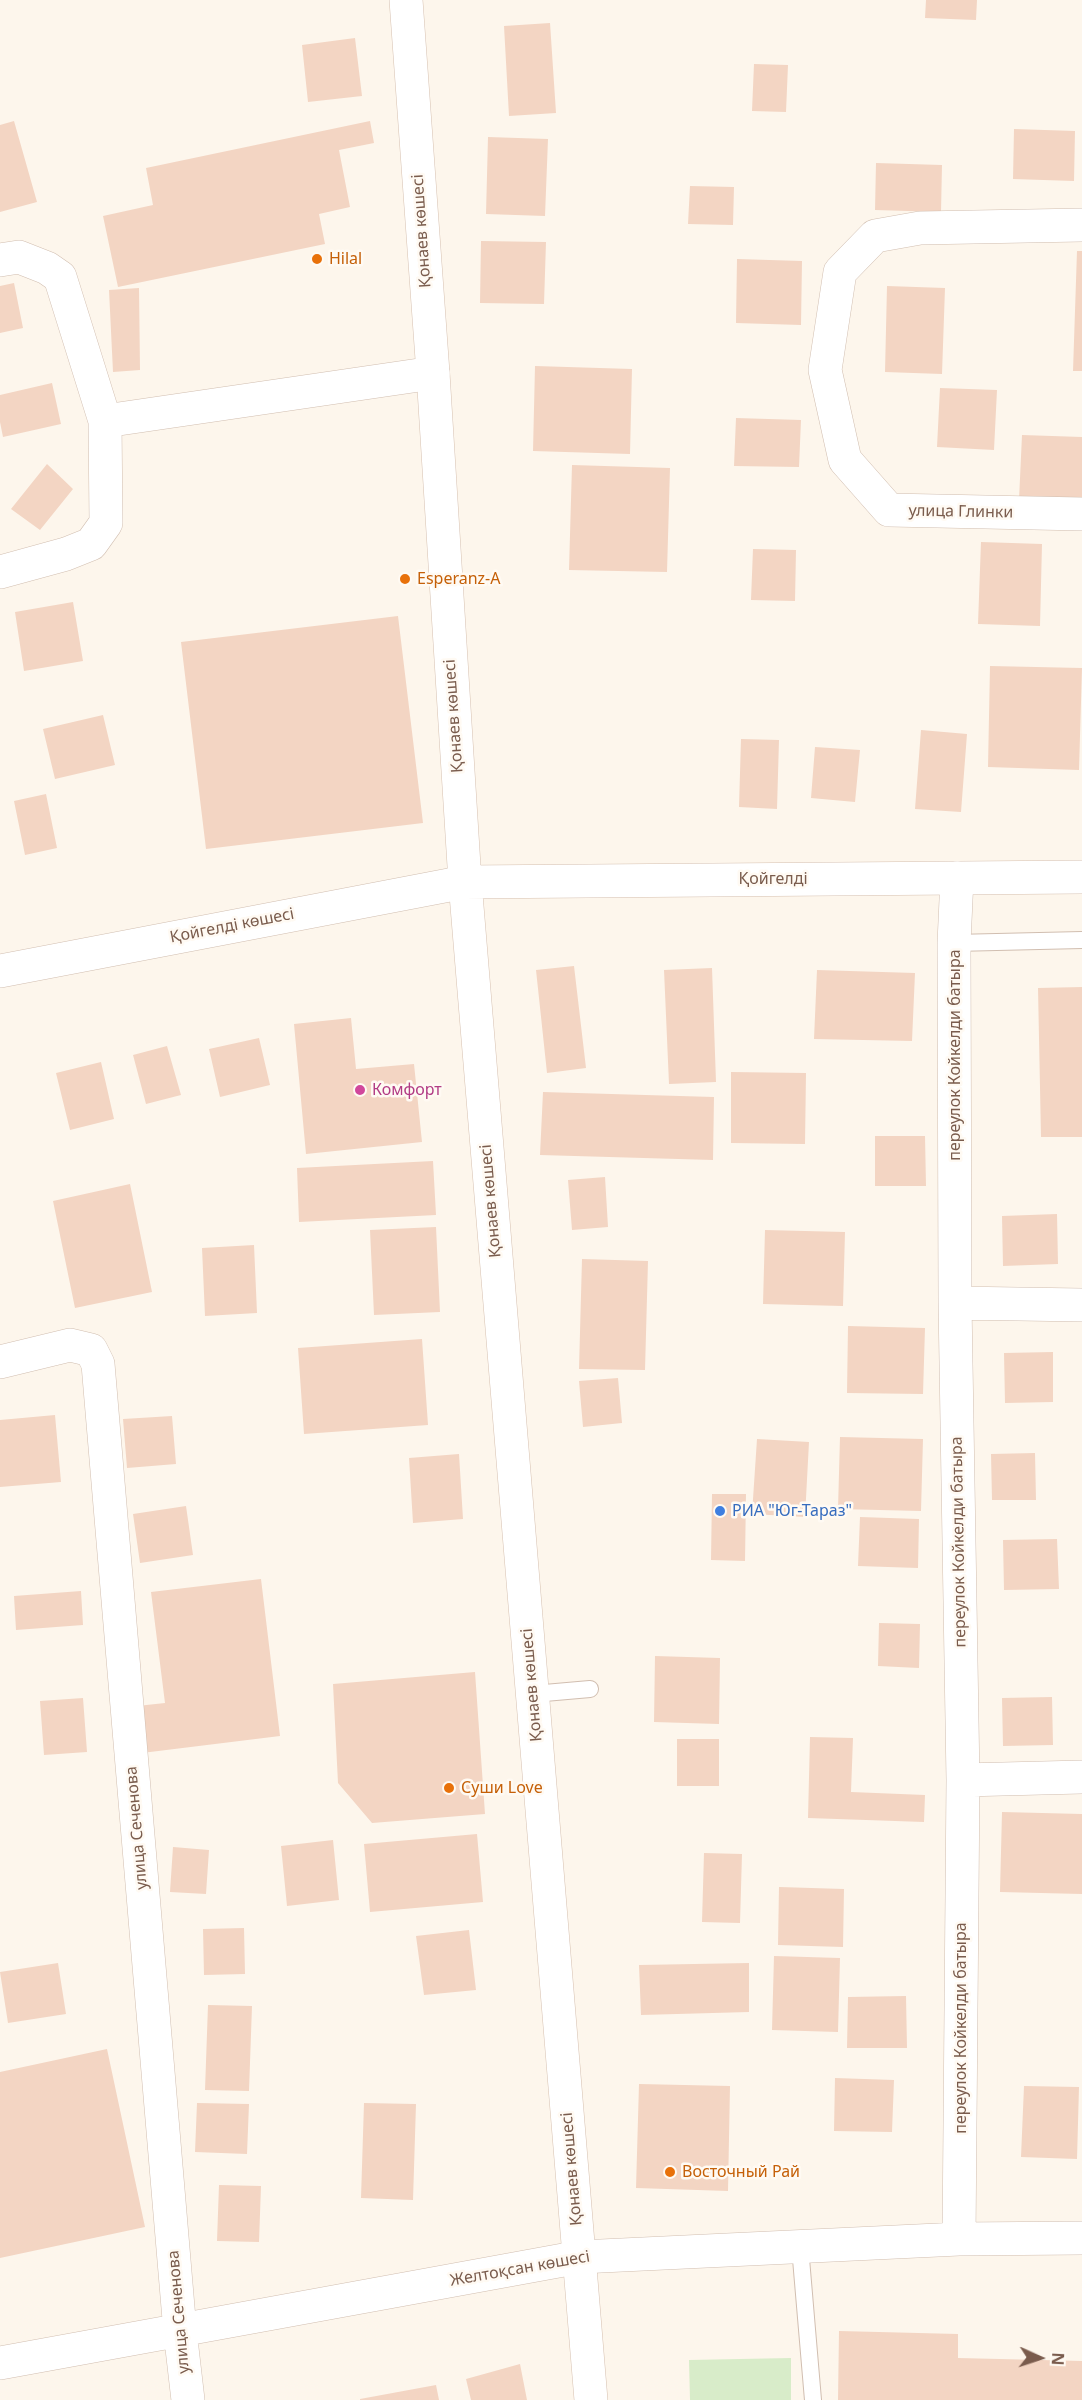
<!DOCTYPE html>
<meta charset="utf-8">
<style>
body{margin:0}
#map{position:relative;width:1082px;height:2400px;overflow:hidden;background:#fdf6ec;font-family:"Noto Sans",sans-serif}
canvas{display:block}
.north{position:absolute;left:1010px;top:2328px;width:60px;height:60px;-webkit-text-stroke:4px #fffaf3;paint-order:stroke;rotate:93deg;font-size:16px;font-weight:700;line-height:24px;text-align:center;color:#7a5c4d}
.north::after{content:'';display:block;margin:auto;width:21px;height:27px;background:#7a5c4d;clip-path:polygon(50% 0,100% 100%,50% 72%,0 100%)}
</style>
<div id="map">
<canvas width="1082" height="2400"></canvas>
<div class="north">N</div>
</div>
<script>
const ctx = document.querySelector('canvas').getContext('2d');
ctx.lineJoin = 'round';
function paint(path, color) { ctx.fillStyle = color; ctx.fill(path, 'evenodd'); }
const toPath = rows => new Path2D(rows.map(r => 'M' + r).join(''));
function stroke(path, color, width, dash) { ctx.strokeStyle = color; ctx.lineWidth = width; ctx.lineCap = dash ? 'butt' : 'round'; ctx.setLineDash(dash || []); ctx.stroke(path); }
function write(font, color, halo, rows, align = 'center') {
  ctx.font = font + ' "Noto Sans",sans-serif'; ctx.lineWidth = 5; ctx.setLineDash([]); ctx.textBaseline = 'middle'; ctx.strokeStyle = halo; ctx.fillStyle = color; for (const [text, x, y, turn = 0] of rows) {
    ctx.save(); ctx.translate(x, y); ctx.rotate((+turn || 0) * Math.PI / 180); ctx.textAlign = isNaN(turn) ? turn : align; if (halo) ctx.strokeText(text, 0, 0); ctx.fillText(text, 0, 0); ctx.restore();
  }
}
const green = toPath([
 [791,2358,791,2400,690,2400,689,2360]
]);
const building = toPath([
 [926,0,977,0,976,20,925,18],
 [550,23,556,113,509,116,504,26],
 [355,38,362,96,308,102,302,45],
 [754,64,788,65,786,112,752,111],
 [14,121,37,202,0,212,0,125],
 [370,121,374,143,339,150,350,207,319,214,325,244,118,287,103,216,153,205,146,168],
 [1014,129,1075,131,1074,181,1013,179],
 [488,137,548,139,545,216,486,214],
 [876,163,942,165,941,212,875,210],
 [690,186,734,187,733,225,688,224],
 [481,241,546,242,544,304,480,303],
 [1077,251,1082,251,1082,371,1073,371],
 [737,259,802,261,801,325,736,323],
 [14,283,23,328,0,333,0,286],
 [887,286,945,288,942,374,885,372],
 [139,288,140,370,113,372,109,290],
 [535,366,632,369,630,454,533,451],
 [52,383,61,424,3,437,0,422,0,395],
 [940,388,997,390,994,450,937,447],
 [736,418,801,420,799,467,734,466],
 [1022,435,1082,437,1082,502,1019,500],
 [47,464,73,489,40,530,11,509],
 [572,465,670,468,667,572,569,570],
 [981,542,1042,544,1040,626,978,624],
 [753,549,796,550,795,601,751,600],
 [73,602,83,661,24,671,15,612],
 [398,616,423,823,206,849,181,642],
 [990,666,1082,668,1079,770,988,767],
 [103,715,115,765,55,779,43,729],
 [921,730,967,734,961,812,915,809],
 [741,739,779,740,777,809,739,807],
 [815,747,860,750,855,802,811,798],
 [46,794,57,848,25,855,14,801],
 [574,966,586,1068,547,1073,536,970],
 [712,968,716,1082,669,1084,664,970],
 [817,970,915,973,912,1041,814,1039],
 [1082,987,1082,1137,1041,1137,1038,988],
 [351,1018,356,1069,414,1064,422,1142,306,1154,294,1024],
 [259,1038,270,1085,220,1097,209,1049],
 [167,1046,181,1095,146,1104,133,1055],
 [101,1062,114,1119,70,1130,56,1073],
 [731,1072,806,1073,805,1144,731,1143],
 [543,1092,714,1097,713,1160,540,1155],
 [875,1136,925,1136,926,1186,875,1186],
 [433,1161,436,1215,299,1222,297,1168],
 [605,1177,608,1227,572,1230,568,1180],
 [130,1184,152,1292,75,1308,53,1201],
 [1057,1214,1058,1264,1003,1266,1002,1216],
 [436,1227,440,1312,374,1315,370,1230],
 [765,1230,845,1232,843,1306,763,1304],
 [254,1245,257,1313,205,1316,202,1248],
 [582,1259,648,1261,645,1370,579,1369],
 [848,1326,925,1328,923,1394,847,1393],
 [422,1339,428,1425,304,1434,298,1348],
 [1053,1352,1053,1402,1005,1403,1004,1353],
 [618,1378,622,1423,583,1427,579,1381],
 [55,1415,61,1482,0,1487,0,1420],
 [172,1416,176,1464,127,1468,123,1419],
 [840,1437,923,1439,921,1511,838,1509],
 [757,1439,809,1442,805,1517,752,1514],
 [1035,1453,1036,1500,992,1500,991,1454],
 [459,1454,463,1519,413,1523,409,1458],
 [712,1494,746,1494,745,1561,711,1560],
 [186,1506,193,1555,140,1563,133,1514],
 [860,1517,919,1519,918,1568,858,1566],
 [1057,1539,1059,1589,1004,1590,1003,1540],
 [261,1579,280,1736,142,1753,137,1706,165,1703,151,1592],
 [81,1591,83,1625,16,1630,14,1596],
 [879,1623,920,1624,919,1668,878,1666],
 [655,1656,720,1658,719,1724,654,1722],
 [475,1672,485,1814,372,1823,338,1783,333,1684],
 [1052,1697,1053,1745,1003,1746,1002,1698],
 [83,1698,87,1752,44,1755,40,1701],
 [810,1737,853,1738,851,1792,925,1795,924,1822,808,1818],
 [677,1739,719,1739,719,1786,677,1786],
 [1002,1812,1082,1814,1082,1894,1000,1892],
 [477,1834,483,1902,370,1912,364,1844],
 [333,1840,339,1900,287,1906,281,1846],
 [173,1847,209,1850,206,1894,170,1892],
 [704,1853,742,1854,740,1923,702,1922],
 [779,1887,844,1889,843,1947,778,1945],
 [244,1928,245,1974,204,1975,203,1929],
 [469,1930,476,1990,424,1995,416,1936],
 [774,1956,840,1958,838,2032,772,2030],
 [58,1963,66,2014,8,2023,0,1972],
 [749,1963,749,2012,641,2015,639,1965],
 [906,1996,907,2048,847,2048,848,1997],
 [208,2005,252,2006,249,2091,205,2090],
 [107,2049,145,2227,0,2258,0,2072],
 [835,2078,894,2080,892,2132,834,2131],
 [639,2084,730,2086,728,2191,636,2188],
 [1024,2086,1079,2087,1077,2159,1021,2157],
 [197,2103,249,2104,247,2154,195,2152],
 [364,2103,416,2104,413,2200,361,2198],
 [219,2185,261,2186,259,2242,217,2241],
 [839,2331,958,2334,958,2358,1082,2361,1082,2400,838,2400],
 [520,2364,527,2400,471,2400,466,2379],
 [436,2385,439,2400,360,2400,360,2399]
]);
const lane = toPath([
 [954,943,1082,940],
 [533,1694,590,1689],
 [800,2247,813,2400]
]);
const street = toPath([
 [1082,225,920,228,875,236,840,272,825,370,845,460,889,510,1082,514],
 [0,260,19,257,47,268,60,277,105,421,106,523,91,544,66,554,0,572],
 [105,421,433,373],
 [957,878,954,943,955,1303,963,1780,959,2239],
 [0,971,465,882],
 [955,1303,1082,1305],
 [0,1362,70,1345,91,1350,98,1364,180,2331,188,2400],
 [963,1780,1082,1777],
 [0,2363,580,2257,959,2239,1082,2238]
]);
const secondary = toPath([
 [406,0,433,373,465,882,591,2400],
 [465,882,1082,877]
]);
const markers = [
 [317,259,6,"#e8710a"],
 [405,579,6,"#e8710a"],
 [360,1090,6,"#d1479c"],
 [720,1511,6,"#3f7fe0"],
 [449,1788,6,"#e8710a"],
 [670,2172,6,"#e8710a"]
];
const streetNames = [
 ["Қонаев көшесі",422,231,-94],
 ["улица Глинки",961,512,1],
 ["Қонаев көшесі",454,716,-94],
 ["Қойгелді",773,879],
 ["Қойгелді көшесі",232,926,-11],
 ["переулок Койкелди батыра",955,1055,-90],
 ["Қонаев көшесі",491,1201,-95],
 ["переулок Койкелди батыра",959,1542,-91],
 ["Қонаев көшесі",532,1685,-95],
 ["улица Сеченова",137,1828,-95],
 ["переулок Койкелди батыра",961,2028,-90],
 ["Қонаев көшесі",572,2169,-95],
 ["Желтоқсан көшесі",520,2269,-10],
 ["улица Сеченова",179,2312,-95]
];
const foodNames = [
 ["Hilal",329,259],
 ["Esperanz-A",417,579],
 ["Суши Love",461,1788],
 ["Восточный Рай",682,2172]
];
const hotelNames = [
 ["Комфорт",372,1090]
];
const shopNames = [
 ["РИА \"Юг-Тараз\"",732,1511]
];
paint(green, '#d8ecc9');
paint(building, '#f3d5c3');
stroke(lane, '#d1beb0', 18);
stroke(street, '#d1beb0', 34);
stroke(secondary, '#d6c0b0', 34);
stroke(lane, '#fff', 16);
stroke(street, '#fff', 33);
stroke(secondary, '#fff', 33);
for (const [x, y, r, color] of markers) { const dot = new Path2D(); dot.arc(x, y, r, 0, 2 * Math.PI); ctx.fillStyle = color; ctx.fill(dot); stroke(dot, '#fffaf3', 2); }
write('16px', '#7a5c4d', '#fffaf3', streetNames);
write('16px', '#c56008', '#fffaf3', foodNames, 'left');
write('16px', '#b23c85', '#fffaf3', hotelNames, 'left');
write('16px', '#366cbe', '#fffaf3', shopNames, 'left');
</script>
